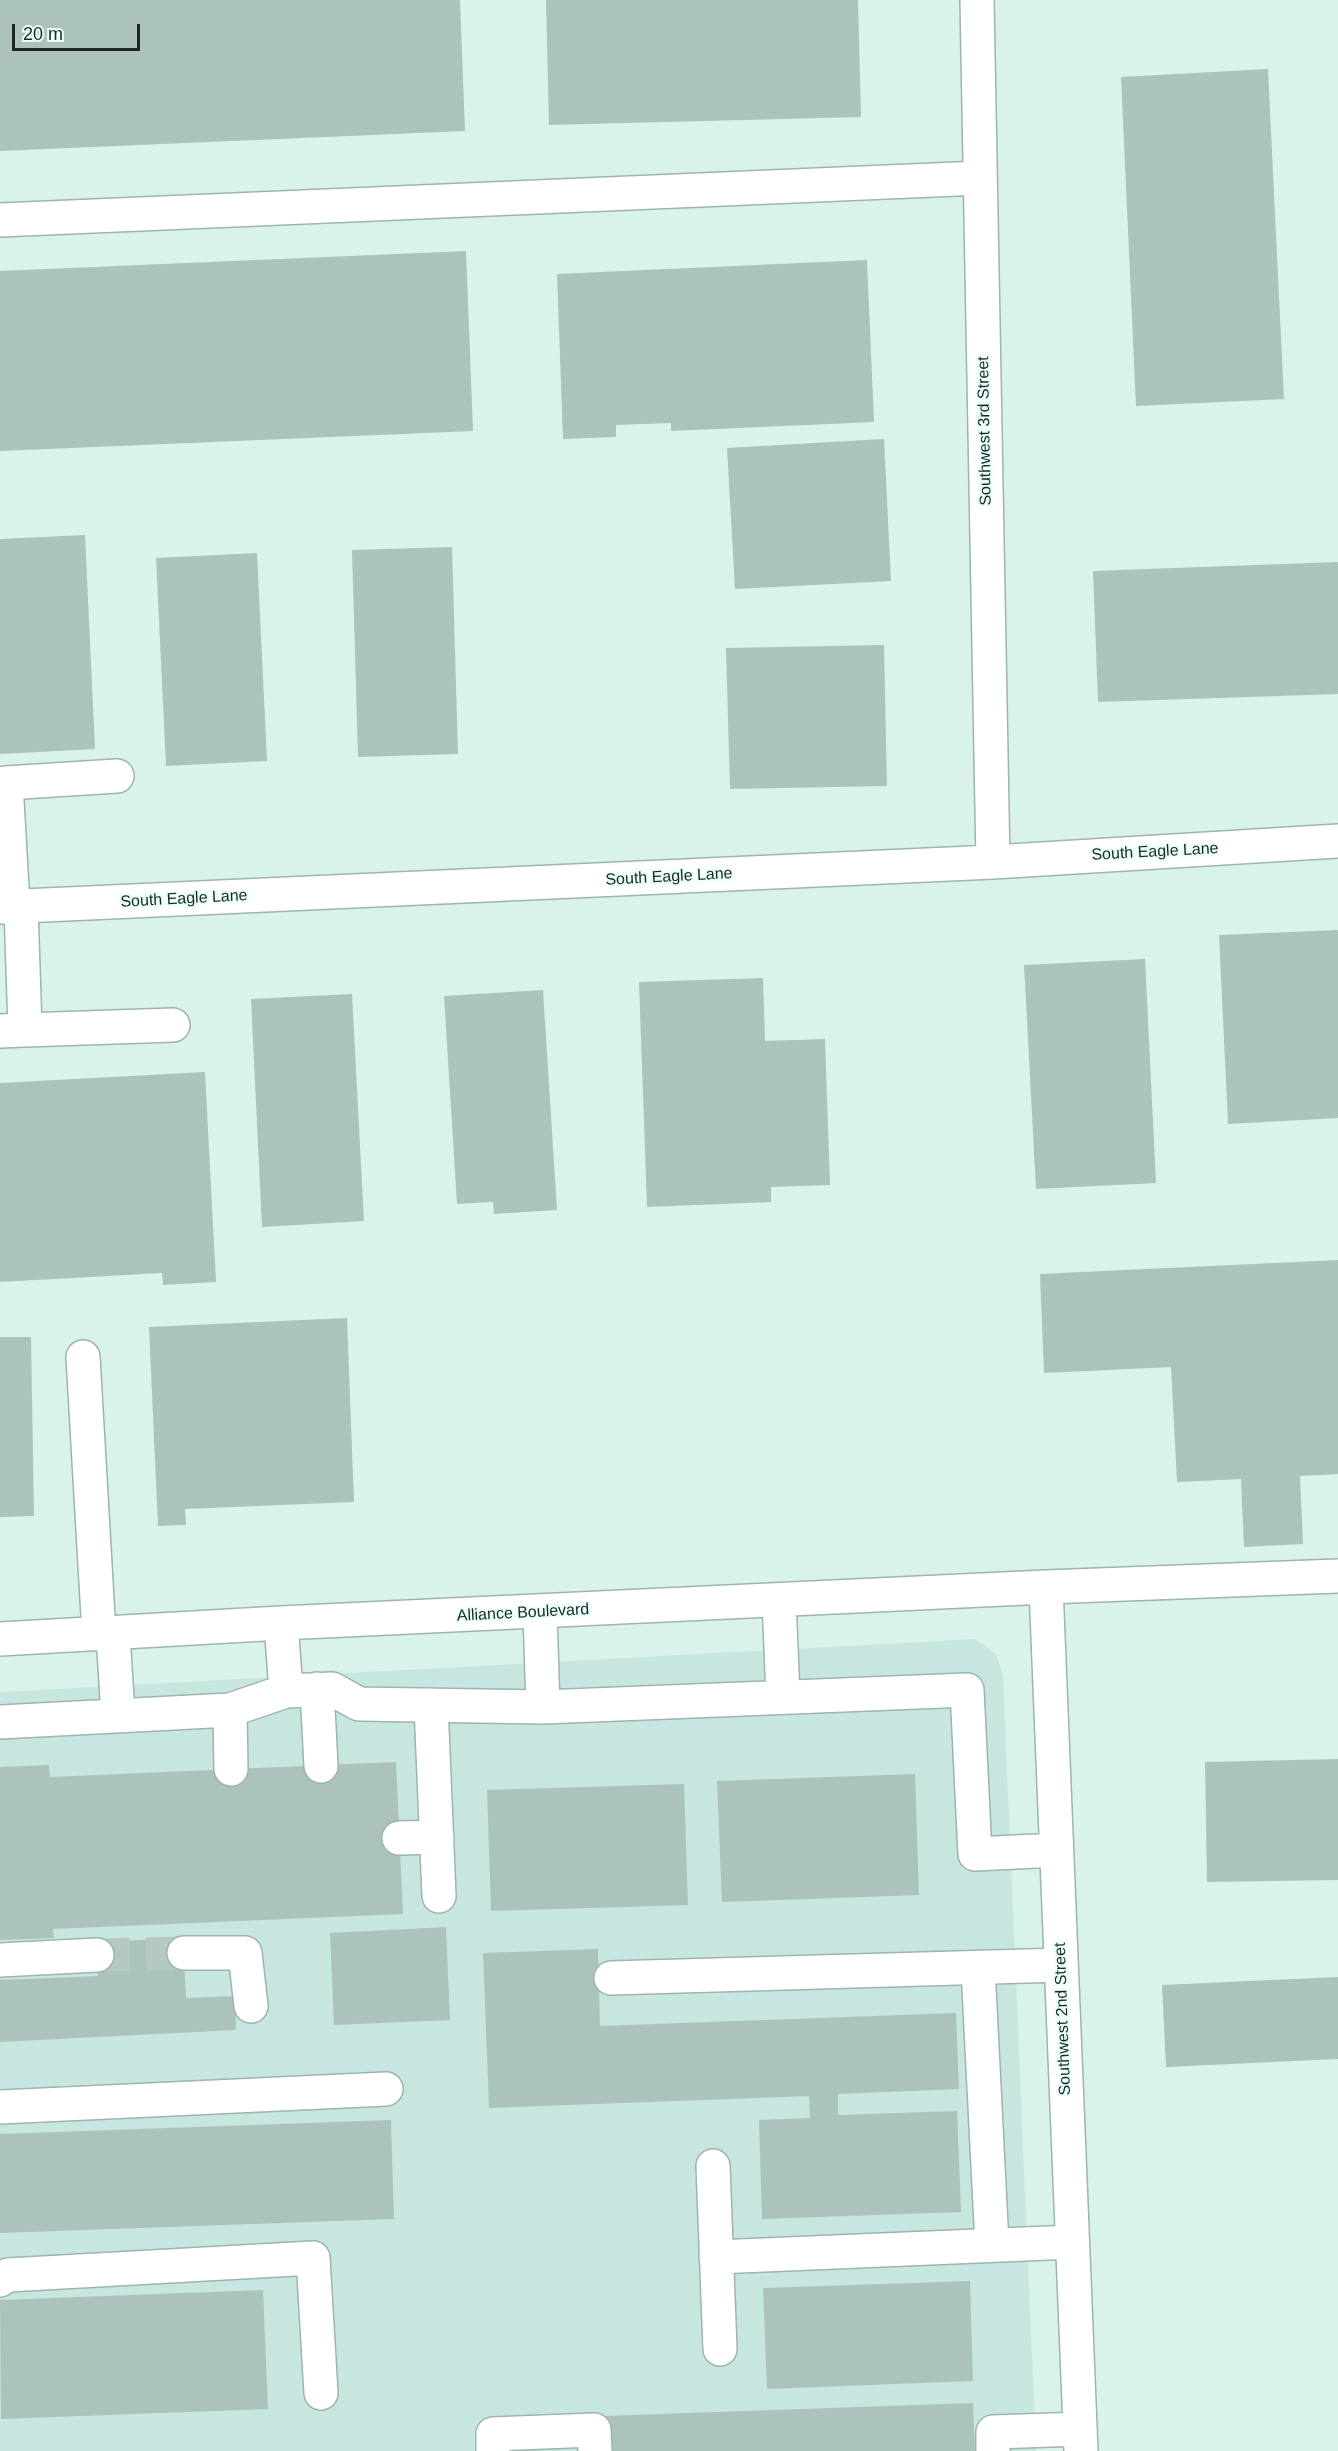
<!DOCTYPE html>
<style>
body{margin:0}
#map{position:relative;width:1338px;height:2451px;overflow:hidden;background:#daf2ec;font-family:Arial,sans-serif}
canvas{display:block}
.scale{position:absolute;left:12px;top:24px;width:128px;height:27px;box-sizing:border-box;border:3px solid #1e2725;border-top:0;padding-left:8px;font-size:18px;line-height:21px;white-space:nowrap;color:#1e2725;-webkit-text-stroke:4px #e8fffa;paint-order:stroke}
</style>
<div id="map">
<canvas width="1338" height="2451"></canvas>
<div class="scale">20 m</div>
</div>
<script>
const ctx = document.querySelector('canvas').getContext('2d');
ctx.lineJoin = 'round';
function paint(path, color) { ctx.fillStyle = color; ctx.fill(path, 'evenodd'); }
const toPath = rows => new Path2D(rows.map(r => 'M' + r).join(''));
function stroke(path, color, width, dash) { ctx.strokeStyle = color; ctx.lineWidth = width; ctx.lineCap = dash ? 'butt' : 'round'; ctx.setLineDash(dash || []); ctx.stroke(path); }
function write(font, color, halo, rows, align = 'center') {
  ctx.font = font + ' Arial,sans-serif'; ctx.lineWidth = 4.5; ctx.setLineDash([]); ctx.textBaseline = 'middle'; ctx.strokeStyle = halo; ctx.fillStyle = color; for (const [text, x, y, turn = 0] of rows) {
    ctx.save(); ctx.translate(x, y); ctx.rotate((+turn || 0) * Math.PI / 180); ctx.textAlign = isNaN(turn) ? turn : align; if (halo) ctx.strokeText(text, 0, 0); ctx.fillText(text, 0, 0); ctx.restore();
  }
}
const built = toPath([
 [975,1639,996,1654,1003,1675,1036,2451,0,2451,0,1692]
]);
const building = toPath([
 [0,0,460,0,465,131,0,151],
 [546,0,858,0,861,117,549,125],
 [1268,69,1284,399,1136,406,1121,77],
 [466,251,473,431,0,451,0,271],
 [867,260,874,422,671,431,671,423,616,425,616,437,563,439,557,274],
 [884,439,891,581,735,589,727,448],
 [85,535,95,749,0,754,0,539],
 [452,547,458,754,358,757,352,550],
 [257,553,267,761,166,766,156,558],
 [1338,562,1338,694,1098,702,1093,571],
 [884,645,887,786,730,789,726,648],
 [1338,930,1338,1118,1228,1124,1219,935],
 [1145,959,1156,1183,1036,1189,1024,965],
 [763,978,765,1041,825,1039,830,1185,771,1187,771,1202,647,1207,639,982],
 [543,990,557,1210,494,1214,493,1202,457,1204,444,996],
 [352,994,364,1221,262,1227,251,999],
 [205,1072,216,1282,163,1285,162,1273,0,1282,0,1083],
 [1338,1260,1338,1474,1300,1476,1303,1544,1244,1547,1241,1479,1177,1482,1171,1367,1044,1373,1040,1274],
 [347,1318,354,1502,185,1509,186,1525,158,1526,149,1327],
 [0,1337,31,1337,34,1516,0,1517],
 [1338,1759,1338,1880,1207,1882,1205,1762],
 [396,1762,403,1914,53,1929,54,1938,0,1940,0,1767,49,1765,50,1777],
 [915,1774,919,1895,722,1902,717,1781],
 [684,1784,688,1905,491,1911,487,1790],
 [446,1927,450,2020,334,2025,330,1933],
 [183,1938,186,1998,235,1996,236,2030,0,2042,0,1980,98,1976,96,1942],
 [598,1949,600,2026,956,2013,959,2089,838,2094,838,2115,957,2111,961,2212,762,2219,759,2120,810,2118,809,2096,489,2108,483,1953],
 [1338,1977,1338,2059,1166,2067,1162,1985],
 [391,2120,394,2219,0,2233,0,2134],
 [970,2281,973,2381,767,2389,763,2288],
 [263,2290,268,2409,1,2419,0,2300],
 [973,2403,975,2451,605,2451,604,2416]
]);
const minorTunnel = toPath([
 [97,1955,184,1953]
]);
const minor = toPath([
 [977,0,993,862],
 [0,220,980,178],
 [6,783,117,776],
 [0,784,6,783,13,906],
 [0,907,993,862,1338,841],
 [25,1030,173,1025],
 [0,1031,25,1030,21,906],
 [83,1357,99,1634],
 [1046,1587,1081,2451],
 [779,1600,783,1697],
 [540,1613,543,1707],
 [281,1623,286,1691],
 [113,1634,118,1715],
 [0,1639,281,1623,1046,1587,1338,1576],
 [317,1689,321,1766],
 [431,1705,439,1896],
 [230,1710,231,1769],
 [0,1722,230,1710,286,1691,332,1689,359,1704,543,1707,967,1690,975,1854,1056,1850],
 [399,1838,437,1837],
 [184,1953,245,1953,251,2006],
 [0,1960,97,1955],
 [978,1968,992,2245],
 [611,1978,1061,1965],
 [0,2107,386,2089],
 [713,2166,720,2349],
 [716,2257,1072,2242],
 [0,2280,8,2275,313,2258,321,2393],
 [493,2451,493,2434,594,2430,595,2451],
 [993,2451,993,2432,1080,2429]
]);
const streetNames = [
 ["Southwest 3rd Street",985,431,-91],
 ["South Eagle Lane",1155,852,-3],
 ["South Eagle Lane",669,877,-3],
 ["South Eagle Lane",184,899,-3],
 ["Alliance Boulevard",523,1613,-3],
 ["Southwest 2nd Street",1063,2019,-92]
];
paint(built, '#c7e6df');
paint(building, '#acc2bd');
stroke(minorTunnel, '#b4c9c4', 33, [33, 16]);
stroke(minor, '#9eb4af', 36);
stroke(minor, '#fff', 33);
write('16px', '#1e2725', '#e8fffa', streetNames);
</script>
